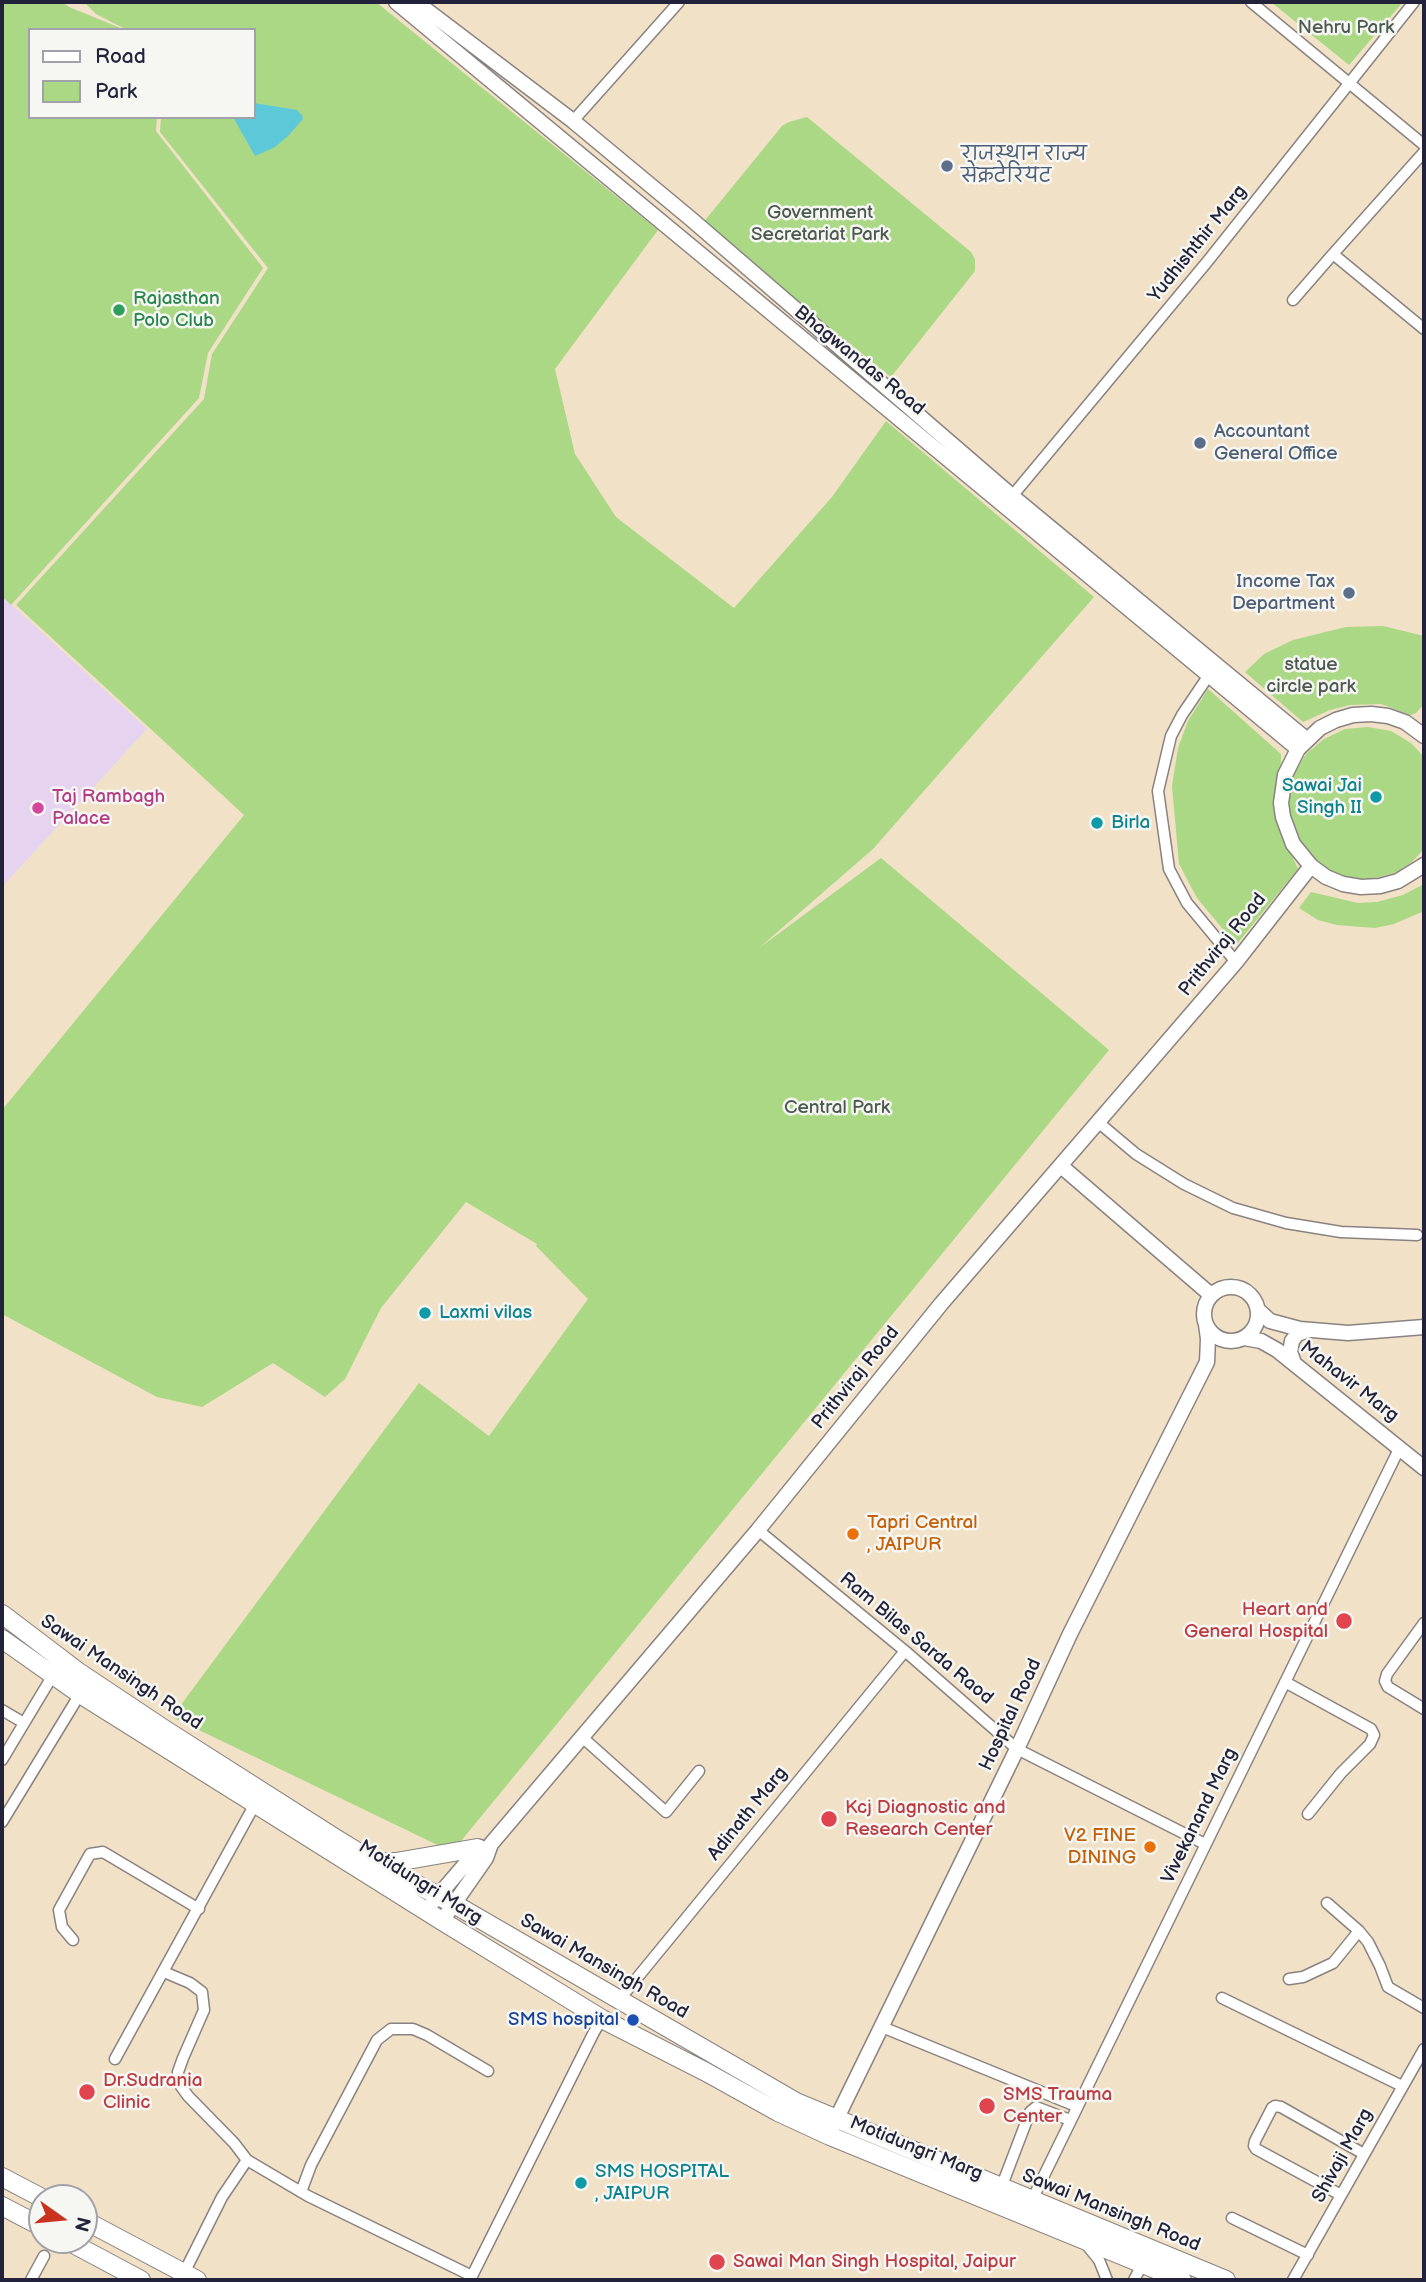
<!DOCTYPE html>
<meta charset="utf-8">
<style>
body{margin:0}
#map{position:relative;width:1426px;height:2282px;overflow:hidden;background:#f1e1c6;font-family:"Balsamiq Sans",sans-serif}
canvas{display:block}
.frame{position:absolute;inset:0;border:4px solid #22223b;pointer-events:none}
.legend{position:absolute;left:28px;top:28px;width:228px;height:91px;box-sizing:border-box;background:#f6f6f2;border:2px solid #a1a1a9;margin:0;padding:9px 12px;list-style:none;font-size:21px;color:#22223b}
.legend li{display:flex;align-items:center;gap:14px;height:35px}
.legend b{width:35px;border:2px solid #a1a1a9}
.north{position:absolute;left:28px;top:2184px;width:70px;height:70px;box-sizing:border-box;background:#f6f6f2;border:2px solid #a1a1a9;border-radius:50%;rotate:105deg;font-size:19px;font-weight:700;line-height:28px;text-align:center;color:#22223b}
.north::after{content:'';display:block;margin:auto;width:24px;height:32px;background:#c8321e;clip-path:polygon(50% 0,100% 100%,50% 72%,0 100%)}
</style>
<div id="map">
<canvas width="1426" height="2282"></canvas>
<div class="frame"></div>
<ul class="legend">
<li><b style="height:9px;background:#fff"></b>Road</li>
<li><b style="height:19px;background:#aad885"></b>Park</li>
</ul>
<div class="north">N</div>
</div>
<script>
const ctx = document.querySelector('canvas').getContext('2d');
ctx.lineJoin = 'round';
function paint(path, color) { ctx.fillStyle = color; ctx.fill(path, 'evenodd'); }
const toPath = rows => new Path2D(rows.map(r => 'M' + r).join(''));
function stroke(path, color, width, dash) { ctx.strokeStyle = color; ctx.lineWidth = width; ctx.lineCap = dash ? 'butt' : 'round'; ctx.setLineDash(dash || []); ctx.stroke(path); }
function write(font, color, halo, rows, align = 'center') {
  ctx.font = font + ' "Balsamiq Sans","Playpen Sans Deva",sans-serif'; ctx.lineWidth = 5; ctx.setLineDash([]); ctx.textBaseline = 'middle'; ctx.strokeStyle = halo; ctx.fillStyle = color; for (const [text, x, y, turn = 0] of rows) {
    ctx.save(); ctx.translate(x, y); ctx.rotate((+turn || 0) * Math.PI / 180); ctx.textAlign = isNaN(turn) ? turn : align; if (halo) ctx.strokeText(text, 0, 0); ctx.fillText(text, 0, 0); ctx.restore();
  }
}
const built = toPath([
 [2,596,147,729,2,887]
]);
const green = toPath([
 [2,2,63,2,69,7,123,29,30,30,30,117,157,117,156,131,263,268,208,353,199,398,11,605,2,596],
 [84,2,376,2,658,230,555,369,575,454,616,517,734,608,832,497,886,421,1094,597,873,849,759,948,881,858,1109,1050,452,1852,172,1717,419,1383,489,1436,588,1299,536,1246,537,1244,466,1202,381,1308,345,1379,325,1397,273,1363,202,1407,157,1397,2,1314,2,1110,244,815,16,605,204,399,212,354,268,268,160,132,161,117,254,117,254,30,127,30,96,14],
 [1271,2,1403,2,1349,65],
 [807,117,971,252,975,259,975,271,891,377,702,224,782,126,789,122],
 [1383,626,1424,636,1424,704,1416,713,1411,715,1381,704,1350,705,1330,710,1303,722,1245,672,1264,654,1293,640,1346,627],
 [1208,689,1281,754,1280,828,1298,869,1236,945,1197,898,1179,864,1172,786,1178,748,1188,721],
 [1368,727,1391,731,1411,743,1424,757,1424,849,1412,862,1397,872,1380,877,1362,879,1345,876,1328,870,1313,859,1299,841,1290,819,1289,796,1294,774,1306,754,1324,739,1345,729],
 [1424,884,1424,911,1394,924,1375,928,1337,925,1318,920,1299,908,1311,892,1358,903,1377,902,1403,895]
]);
const water = toPath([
 [254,103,297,110,302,115,303,119,288,136,275,147,255,156,233,117,254,117]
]);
const minor = toPath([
 [1251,2,1424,145],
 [573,121,679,2],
 [1424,152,1333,254,1424,329],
 [1293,300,1333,254],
 [1008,501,1207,262,1414,2],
 [1209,675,1182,715,1171,736,1158,791,1169,869,1187,903,1236,962],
 [1098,1122,1136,1154,1184,1184,1233,1208,1286,1223,1341,1232,1417,1235],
 [758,1530,905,1651,1017,1749,1205,1844],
 [1424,1623,1387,1674,1385,1681,1388,1687,1424,1709],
 [1285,1682,1371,1729,1374,1735,1370,1744,1341,1773,1308,1814],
 [2,1710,24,1723],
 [582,1737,666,1812,699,1771],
 [2,1760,53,1675],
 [2,1822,80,1694],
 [1327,1903,1359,1931,1368,1942,1380,1966,1388,1987,1424,2008],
 [73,1940,62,1927,59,1910,90,1854,103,1852,199,1909],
 [164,1972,190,1983,202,1992,204,2010,183,2058,178,2072,178,2082,188,2096,234,2143,247,2160],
 [1289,1979,1303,1977,1333,1963,1359,1931],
 [1222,1998,1402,2086],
 [619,2000,905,1651],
 [882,2027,1076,2106],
 [115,2059,255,1804],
 [1001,2188,1030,2112,1036,2107,1070,2120],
 [301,2192,311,2165,377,2040,391,2029,413,2029,427,2035,488,2071],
 [1341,2195,1256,2149,1254,2146,1255,2141,1272,2108,1275,2106,1281,2107,1364,2154],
 [1032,2200,1400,1447],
 [1232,2218,1308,2255],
 [1086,2244,1099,2260,1107,2280],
 [184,2273,222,2197,247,2160,308,2196,472,2276],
 [31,2280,44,2256],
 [470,2280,594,2032,602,2019],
 [1134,2280,1144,2261],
 [1293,2280,1424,2049]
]);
const tertiary = toPath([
 [396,2,1298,749],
 [416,2,573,121,691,219,1012,496,1306,739],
 [1424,736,1405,722,1388,716,1371,714,1353,715,1336,720,1320,728,1298,749,1285,775,1281,803,1283,817,1293,844,1311,866,1326,877,1343,884,1361,887,1380,886,1398,881,1424,865],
 [1061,1166,1211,1295],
 '1204 1314a27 27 0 1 1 54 0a27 27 0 1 1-54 0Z',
 [1258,1310,1270,1321,1300,1329,1348,1333,1424,1327],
 [1244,1338,1261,1341,1277,1350,1424,1468],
 [1294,1363,1290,1352,1292,1341,1297,1334,1309,1330],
 [432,1903,480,1847],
 [442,1921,486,1858,491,1844,758,1530,941,1304,1236,962,1311,866],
 [832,2128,1017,1749,1070,1634,1207,1362,1208,1339,1206,1324]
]);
const primary = toPath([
 [2,1614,77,1671,164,1729,335,1838,374,1862,454,1904,796,2102,1226,2280],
 [2,1639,80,1694,442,1921,602,2019,706,2072,778,2112,830,2136,1182,2280],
 [377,1862,396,1862,477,1848],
 [2,2177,42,2198],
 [2,2206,42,2227],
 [84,2220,197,2280],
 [66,2240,141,2280]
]);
const markers = [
 [947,166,7,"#5c6f8a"],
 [119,310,7,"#2e9e5b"],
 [1200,443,7,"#5c6f8a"],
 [1349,593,7,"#5c6f8a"],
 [1376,797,7,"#0f9aa8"],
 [38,808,7,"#d1479c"],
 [1097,823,7,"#0f9aa8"],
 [425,1313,7,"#0f9aa8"],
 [853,1534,7,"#e8710a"],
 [1344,1621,9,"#e0444e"],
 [829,1819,9,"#e0444e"],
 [1150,1847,7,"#e8710a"],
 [633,2020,7,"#1a4fb4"],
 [87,2092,9,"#e0444e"],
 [987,2106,9,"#e0444e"],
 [581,2183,7,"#0f9aa8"],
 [717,2262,9,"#e0444e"]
];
const parkNames = [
 ["Nehru Park",1346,28],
 ["Government",820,213],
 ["Secretariat Park",820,235],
 ["statue",1311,665],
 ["circle park",1311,687],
 ["Central Park",837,1108]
];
const serviceNames = [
 ["राजस्थान राज्य",961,155],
 ["सेक्रटेरियट",961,177],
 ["Accountant",1214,432],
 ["General Office",1214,454],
 ["Income Tax",1335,582,"right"],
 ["Department",1335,604,"right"]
];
const streetNames = [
 ["Yudhishthir Marg",1198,244,-51],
 ["Bhagwandas Road",859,361,39],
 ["Prithviraj Road",1223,945,-51],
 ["Prithviraj Road",856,1378,-51],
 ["Mahavir Marg",1349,1382,38],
 ["Ram Bilas Sarda Raod",916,1639,40],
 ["Sawai Mansingh Road",121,1673,34],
 ["Hospital Road",1011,1715,-65],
 ["Adinath Marg",748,1814,-51],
 ["Vivekanand Marg",1200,1816,-64],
 ["Motidungri Marg",420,1883,32],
 ["Sawai Mansingh Road",604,1967,30],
 ["Motidungri Marg",916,2149,22],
 ["Shivaji Marg",1343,2156,-61],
 ["Sawai Mansingh Road",1111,2211,22]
];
const leisureNames = [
 ["Rajasthan",133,299],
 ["Polo Club",133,321]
];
const cultureNames = [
 ["Sawai Jai",1362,786,"right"],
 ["Singh II",1362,808,"right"],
 ["Birla",1111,823],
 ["Laxmi vilas",439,1313],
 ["SMS HOSPITAL",595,2172],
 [", JAIPUR",595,2194]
];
const hotelNames = [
 ["Taj Rambagh",52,797],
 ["Palace",52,819]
];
const foodNames = [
 ["Tapri Central",867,1523],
 [", JAIPUR",867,1545],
 ["V2 FINE",1136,1836,"right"],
 ["DINING",1136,1858,"right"]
];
const healthNames = [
 ["Heart and",1328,1610,"right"],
 ["General Hospital",1328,1632,"right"],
 ["Kcj Diagnostic and",845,1808],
 ["Research Center",845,1830],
 ["Dr.Sudrania",103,2081],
 ["Clinic",103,2103],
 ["SMS Trauma",1003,2095],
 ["Center",1003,2117],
 ["Sawai Man Singh Hospital, Jaipur",733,2262]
];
const transitNames = [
 ["SMS hospital",619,2020]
];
paint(built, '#e5d3f0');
paint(green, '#aad885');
paint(water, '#5dc8d7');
stroke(minor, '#8a8280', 13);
stroke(tertiary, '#8a8280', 17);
stroke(primary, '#8a8280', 20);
stroke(minor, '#fff', 10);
stroke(tertiary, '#fff', 14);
stroke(primary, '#fff', 18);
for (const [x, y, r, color] of markers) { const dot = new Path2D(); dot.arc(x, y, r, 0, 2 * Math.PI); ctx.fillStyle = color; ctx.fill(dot); stroke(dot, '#f6f6f2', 2.5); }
write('19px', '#4b5951', '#f6f6f2', parkNames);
write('19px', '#4e5e75', '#f6f6f2', serviceNames, 'left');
write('19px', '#22223b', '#f6f6f2', streetNames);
write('19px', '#27864d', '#f6f6f2', leisureNames, 'left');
write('19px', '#0d838f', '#f6f6f2', cultureNames, 'left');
write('19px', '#b23c85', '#f6f6f2', hotelNames, 'left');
write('19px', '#c56008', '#f6f6f2', foodNames, 'left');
write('19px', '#be3a42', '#f6f6f2', healthNames, 'left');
write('19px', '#164399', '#f6f6f2', transitNames, 'right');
</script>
